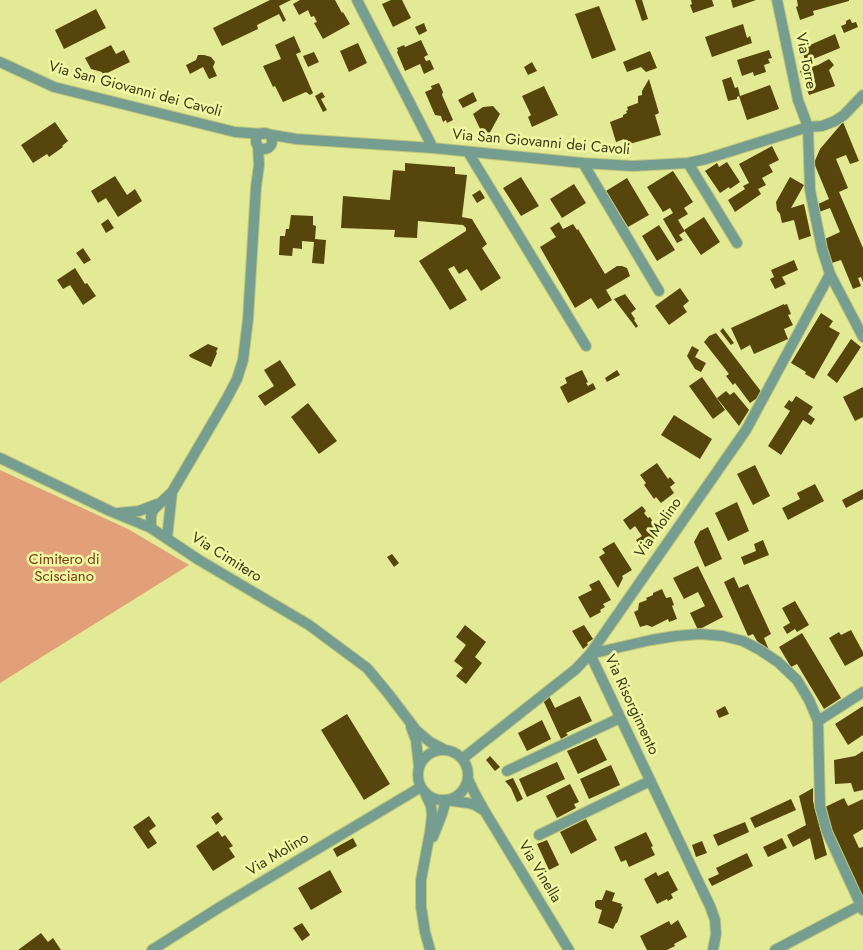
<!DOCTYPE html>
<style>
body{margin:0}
canvas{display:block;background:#e3ea95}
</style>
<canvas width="863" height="950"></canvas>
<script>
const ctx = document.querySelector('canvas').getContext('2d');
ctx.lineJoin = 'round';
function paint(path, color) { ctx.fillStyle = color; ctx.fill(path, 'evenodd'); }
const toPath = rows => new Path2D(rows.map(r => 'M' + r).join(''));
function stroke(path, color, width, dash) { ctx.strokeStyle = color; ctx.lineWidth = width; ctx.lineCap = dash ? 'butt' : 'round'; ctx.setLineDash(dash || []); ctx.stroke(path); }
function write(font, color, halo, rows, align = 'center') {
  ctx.font = font + ' Jost,sans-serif'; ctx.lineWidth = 5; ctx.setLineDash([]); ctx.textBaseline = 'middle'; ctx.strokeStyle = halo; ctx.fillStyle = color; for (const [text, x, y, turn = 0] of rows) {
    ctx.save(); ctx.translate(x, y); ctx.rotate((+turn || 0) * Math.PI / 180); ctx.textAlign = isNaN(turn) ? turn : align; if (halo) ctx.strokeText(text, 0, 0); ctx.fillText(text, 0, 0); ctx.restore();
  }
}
const green = toPath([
 [0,470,128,529,189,565,0,683]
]);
const building = toPath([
 [270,0,291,0,279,6,286,20,283,22,279,14,257,25,258,29,222,46,213,28],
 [300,0,335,0,342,13,343,12,350,24,323,39,314,23,317,22,314,16,311,17,308,10,299,15,293,4],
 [391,0,402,0,411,18,393,27,382,4],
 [635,0,642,0,648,19,642,21],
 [691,0,712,0,714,6,693,13,690,5,692,4],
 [731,0,756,0,733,8],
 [797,0,849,0,849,1,813,11,814,15,800,20,796,7,798,6],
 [599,6,616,50,592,59,575,14],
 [96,9,106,28,64,49,55,30],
 [850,19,852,23,856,22,858,27,844,33,841,26,846,24,846,21],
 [424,23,427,31,419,35,415,27],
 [743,24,747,38,750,36,752,43,712,57,705,37],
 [835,34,840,48,806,62,801,49],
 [294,36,301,52,296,54,313,93,310,95,306,92,283,102,275,86,273,87,263,66,281,59,275,45],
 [421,40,428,55,424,57,426,61,430,60,434,69,424,74,420,64,405,71,397,52,398,51,397,48,404,45,405,47],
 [358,43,367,63,349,72,340,51],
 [111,45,116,54,124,50,130,62,103,75,102,72,91,69,85,58],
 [769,50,772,58,768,59,770,63,764,65,766,72,754,76,753,72,742,76,737,60],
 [650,51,657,68,646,72,641,67,627,72,623,62],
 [314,52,319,62,308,67,303,56],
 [198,55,204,55,211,57,215,62,213,67,217,76,209,79,203,67,190,74,186,65,196,60],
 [829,59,834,65,829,70,835,86,809,95,800,71,818,65],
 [532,62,537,71,528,75,524,67],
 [731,77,735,88,738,87,740,96,770,85,779,109,747,120,739,96,737,97,737,99,728,101,722,80],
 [649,79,659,113,655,115,661,135,626,145,624,139,616,142,610,122,623,117,623,115,627,113,626,111,628,110,627,107,638,103,638,96,642,95,642,91],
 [439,83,443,92,442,95,453,120,447,123,446,120,443,122,441,116,435,115,425,92,432,89,431,86],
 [544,86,558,115,532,127,528,117,531,115,522,96],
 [322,92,325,97,321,99,327,110,323,112,315,96],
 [473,92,477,101,463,108,458,100],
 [493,106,500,114,488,136,484,136,482,133,473,114,483,107],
 [55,122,68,141,62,146,63,147,49,157,47,154,33,163,21,145],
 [843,122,859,161,850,164,846,155,836,159,848,188,839,192,863,248,863,282,861,277,858,278,861,286,853,289,841,260,832,263,826,253,825,239,840,232,830,208,819,212,816,205,829,199,814,163,820,149],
 [772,146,779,160,769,165,773,172,762,178,766,185,758,189,761,194,735,212,728,200,745,189,743,186,749,183,739,164],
 [727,162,740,182,730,189,729,187,720,193,705,171,717,163,719,167],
 [405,163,455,167,455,174,467,175,462,217,472,219,487,244,482,248,501,278,481,291,467,269,459,274,454,266,448,269,467,300,450,310,435,286,419,261,466,231,466,228,463,225,418,221,417,238,394,237,395,230,341,228,343,196,390,200,393,170,405,171],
 [673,171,693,202,684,208,688,214,678,220,684,230,704,217,720,242,701,255,684,230,685,231,679,235,683,240,677,243,663,219,673,213,670,208,663,212,647,187],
 [115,176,127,195,135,189,142,201,118,217,106,198,98,203,91,191],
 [521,177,539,206,521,216,503,188],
 [790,177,804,185,791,208,804,204,811,236,799,240,794,220,782,223,780,214,777,210,776,202],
 [627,178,649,215,628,227,606,191],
 [574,184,586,203,562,218,550,199],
 [480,190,485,198,477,203,472,195],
 [291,215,313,216,313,225,316,226,315,239,326,240,324,264,312,263,314,242,302,241,302,249,293,248,292,256,279,255,280,236,285,236,286,229,289,229],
 [108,219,114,228,106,233,101,224],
 [559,222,563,229,573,224,577,230,578,229,605,274,617,266,622,266,627,268,630,276,606,290,612,300,598,309,591,298,575,308,540,247,556,237,550,228],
 [659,225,675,250,657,261,642,236],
 [83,248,91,260,84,264,76,253],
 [794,260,798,270,782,277,786,284,775,289,770,279,774,277,771,270],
 [75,268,85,284,87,283,96,296,83,305,70,285,63,289,57,280],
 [680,288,689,301,683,306,687,312,669,325,655,306],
 [625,294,636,309,631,313,635,319,634,320,638,326,636,328,614,299],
 [784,304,784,305,787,304,791,314,788,315,793,325,784,329,788,339,754,354,750,345,741,350,731,328],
 [821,313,833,321,829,327,840,333,814,379,805,374,806,372,791,363],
 [723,328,734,343,731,345,720,331],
 [716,333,763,394,750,403,735,383,733,385,726,376,729,374,704,342,709,336],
 [851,339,861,347,837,383,827,375],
 [208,344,218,348,216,352,217,353,211,367,190,357,189,355],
 [692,346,699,350,695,357,706,363,701,372,695,369,687,356],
 [280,360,296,385,265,406,258,396,274,386,264,370],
 [582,370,588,382,586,383,588,386,593,383,596,389,568,403,560,387,567,383,565,378],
 [617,370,620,375,607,382,605,378],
 [702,377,725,410,713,419,689,386],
 [863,387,863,417,855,421,843,397],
 [726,391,730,395,734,392,749,410,739,426,717,398],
 [796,396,813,407,808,414,815,419,811,425,803,420,781,455,768,446,790,411,784,407,789,400,792,402],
 [308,403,337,441,319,454,291,417],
 [674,415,712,439,700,459,661,435],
 [657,463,668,479,670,477,675,483,670,487,674,493,661,503,656,497,654,499,647,489,644,485,646,483,640,475],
 [755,465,770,496,753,505,737,474],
 [815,484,824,501,788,520,782,508,800,499,797,493],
 [863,489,863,499,846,508,842,500],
 [737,502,749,531,728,541,715,513],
 [642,506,646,511,644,513,648,518,650,517,657,529,652,533,655,538,649,542,651,544,643,550,636,540,642,536,635,526,630,530,623,520],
 [708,527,722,559,705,567,694,542,700,531],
 [763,540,769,555,744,565,741,557,756,551,754,544],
 [614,542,632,570,622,576,623,578,618,588,599,557,605,553,602,549],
 [392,554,399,563,394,567,387,557],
 [698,566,723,617,698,630,690,613,705,606,698,592,684,599,673,578],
 [734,577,739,588,748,584,771,634,764,638,769,650,757,641,753,634,748,636,724,582],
 [599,580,611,600,603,604,605,607,600,610,601,612,590,618,578,597,592,590,589,585],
 [662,589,666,598,671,597,674,605,672,606,677,619,669,622,668,619,652,627,647,625,640,627,634,612,638,610,639,603,647,600,646,598,653,595,653,593],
 [795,601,809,625,797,632,795,629,787,634,783,627,790,623,782,608],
 [465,625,486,642,475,657,482,663,466,684,456,676,463,668,454,661,466,645,456,637],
 [584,625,593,639,587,643,588,645,583,649,572,631],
 [851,630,863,652,863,656,845,666,829,638,839,632,841,635],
 [802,633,841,698,824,709,797,664,791,667,779,647],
 [549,696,555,708,580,696,592,721,566,733,568,735,561,739,543,700],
 [725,706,729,714,719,718,716,711],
 [863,706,863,735,848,745,835,724],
 [347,714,390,784,364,800,321,730],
 [542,720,551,739,527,751,518,733],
 [596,738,607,760,578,774,567,751],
 [863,751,863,790,854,792,851,783,835,784,834,760,855,756],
 [490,756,500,767,495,771,486,760],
 [557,762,565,779,527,797,519,779],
 [611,765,620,785,589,799,580,779],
 [513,778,523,799,517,802,511,788,505,781],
 [570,784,579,802,574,804,576,808,557,818,546,796],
 [813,788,813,801,827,855,815,860,810,838,793,847,787,835,806,825,799,796],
 [844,798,848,806,863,799,863,829,853,835,859,848,863,847,863,900,829,832,832,831,823,808],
 [791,799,796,810,755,828,750,818],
 [218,812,223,819,216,825,211,817],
 [149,816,156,826,149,831,157,843,148,849,133,827],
 [586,819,597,840,571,854,560,832],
 [745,822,749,832,718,846,713,835],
 [218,831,222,837,225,835,233,846,229,848,235,857,213,871,196,846],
 [646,832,653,846,651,847,655,855,629,867,626,860,621,862,614,847],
 [353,838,357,846,337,857,333,849],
 [782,838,787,848,768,857,763,847],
 [547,840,559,865,549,870,537,844],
 [702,841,707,853,696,857,692,845],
 [747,853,753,866,712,886,708,879,719,874,716,868],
 [330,870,342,892,311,910,298,888],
 [668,871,678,890,671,894,673,898,668,901,667,899,657,904,644,879,656,872,658,876],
 [606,890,615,893,612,901,622,904,621,906,623,907,617,923,616,923,613,929,598,923,602,910,596,908,595,906,595,902,597,900,602,900],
 [678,920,687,937,674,944,675,946,667,950,647,950,640,936,669,921,671,925],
 [302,923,310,935,302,941,293,928],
 [41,933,48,942,53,938,61,950,18,950]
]);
const minor = toPath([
 [357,0,433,148],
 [0,62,54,87,235,132,262,134],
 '256 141a8 8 0 1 1 16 0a8 8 0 1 1-16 0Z',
 [267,134,296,139,433,148,583,163,633,166,688,163,706,159,808,127],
 [468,152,586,346],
 [583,163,659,291],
 [688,163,737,243],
 [0,458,110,511,151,528,199,560,309,625,367,668,387,692,416,730,430,742,445,750],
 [118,513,139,511,157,504],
 [151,528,151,516,153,510,172,492,226,400,237,379,243,360,248,319,256,187,259,165,258,146],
 [167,538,172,492],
 [590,654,651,640,676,636,700,634,723,636,743,641,760,650,778,662,797,680,809,700,818,721,820,806,827,832,863,910],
 [590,654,710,906,715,920,716,934,713,950],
 [818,721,863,692],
 [411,727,416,740,419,767],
 '418 775a25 25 0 1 1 50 0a25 25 0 1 1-50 0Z',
 [462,759,576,669,590,654,746,430,830,274],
 [507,771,620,718],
 [468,779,475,794,484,810,569,950],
 [424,791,431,806,432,815,430,832,421,880,421,907,425,932,430,950],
 [539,835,650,781],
 [433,837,442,814,446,800,468,803,475,805,483,810],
 [152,950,220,907,421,787],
 [775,950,861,905]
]);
const tertiary = toPath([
 [777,0,798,100,808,127,810,190,822,249,830,274,863,337],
 [808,127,822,126,835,121,844,115,863,95]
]);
const streetNames = [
 ["Via Torre",805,61,79],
 ["Via San Giovanni dei Cavoli",135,90,15],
 ["Via San Giovanni dei Cavoli",541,143,5],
 ["Via Molino",659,528,-55],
 ["Via Cimitero",226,558,32],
 ["Via Risorgimento",631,705,65],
 ["Via Molino",278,855,-31],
 ["Via Vinella",539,872,59]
];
const parkNames = [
 ["Cimitero di",64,560],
 ["Scisciano",64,577]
];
paint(green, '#e1a078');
paint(building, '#56460b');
stroke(minor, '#c1c77c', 12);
stroke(tertiary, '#c1c77c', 12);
stroke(minor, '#759e90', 10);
stroke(tertiary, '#759e90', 10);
write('15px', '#383b17', '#f0f7a2', streetNames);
write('15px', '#773f17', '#f0f7a2', parkNames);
</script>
